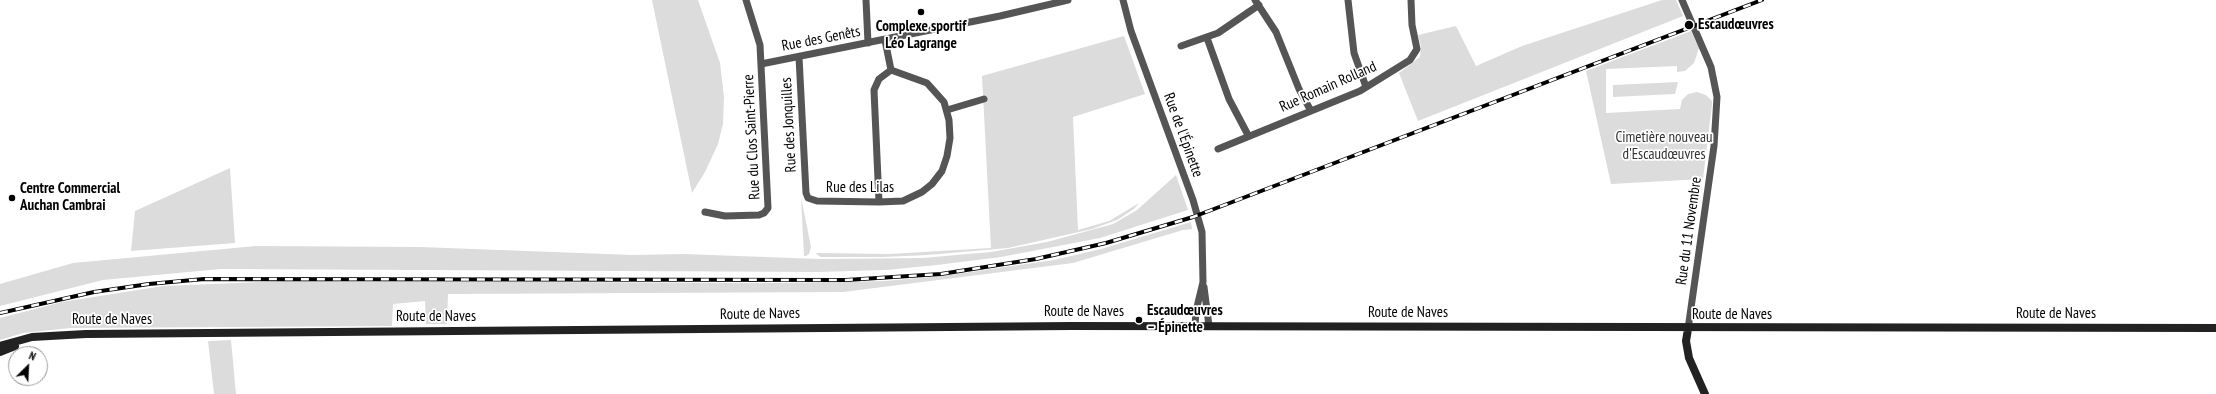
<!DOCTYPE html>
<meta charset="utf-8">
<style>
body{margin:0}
#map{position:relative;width:2216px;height:394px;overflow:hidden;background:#fff;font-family:"PT Sans Narrow",sans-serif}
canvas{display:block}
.north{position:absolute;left:8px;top:346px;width:40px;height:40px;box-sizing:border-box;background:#fff;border:1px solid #999;border-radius:50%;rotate:24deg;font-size:11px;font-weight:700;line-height:16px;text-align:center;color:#000}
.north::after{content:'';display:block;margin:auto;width:14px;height:18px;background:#000;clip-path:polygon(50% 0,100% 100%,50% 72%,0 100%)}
</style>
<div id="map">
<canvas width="2216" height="394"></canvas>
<div class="north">N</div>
</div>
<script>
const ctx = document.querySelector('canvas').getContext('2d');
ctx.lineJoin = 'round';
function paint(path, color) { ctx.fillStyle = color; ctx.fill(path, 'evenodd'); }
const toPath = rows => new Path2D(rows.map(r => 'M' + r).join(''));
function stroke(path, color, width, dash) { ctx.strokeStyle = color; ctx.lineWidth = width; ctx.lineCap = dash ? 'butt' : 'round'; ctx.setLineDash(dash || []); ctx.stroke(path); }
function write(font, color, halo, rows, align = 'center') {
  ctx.font = font + ' "PT Sans Narrow",sans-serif'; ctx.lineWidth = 3.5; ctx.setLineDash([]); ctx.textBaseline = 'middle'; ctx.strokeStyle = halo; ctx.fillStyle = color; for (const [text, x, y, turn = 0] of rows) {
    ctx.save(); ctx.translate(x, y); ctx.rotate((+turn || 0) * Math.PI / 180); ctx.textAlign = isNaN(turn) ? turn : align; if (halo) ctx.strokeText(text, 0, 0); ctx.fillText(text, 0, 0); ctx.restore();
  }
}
const green = toPath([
 [652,0,698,0,720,63,724,97,723,124,718,144,705,172,692,193],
 [1662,0,1676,0,1683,16,1418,121,1399,73,1420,57,1421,46,1418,35,1456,26,1476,66,1522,46],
 [1691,31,1699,48,1694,63,1685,71,1677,72,1677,66,1606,69,1606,113,1680,109,1682,100,1688,94,1697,92,1706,95,1712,101,1712,105,1703,179,1611,184,1586,71],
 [1124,36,1145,94,1073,117,1078,230,1109,221,1139,203,1134,209,1117,220,1092,229,1008,248,927,255,883,257,821,257,816,254,817,253,890,254,991,248,982,76],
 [1678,82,1675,94,1613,97,1613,85],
 [230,168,235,243,131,251,135,211],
 [1176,175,1188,210,1100,238,1001,257,937,265,886,270,818,272,221,269,103,280,0,306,0,284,73,263,256,246,420,247,633,255,683,254,820,259,923,258,991,252,1047,242,1113,224,1137,210],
 [801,197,811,247,809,254,806,256,804,256],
 [1191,222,1192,229,1183,230,1073,263,843,292,448,294,447,324,426,324,425,301,393,304,392,326,70,328,23,333,0,340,0,318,62,302,163,286,286,281,776,283,885,281,942,276,1054,260,1101,249],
 [231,340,236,394,214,394,208,341]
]);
const street = toPath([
 [866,0,868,43],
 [1123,0,1131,31,1193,200,1202,232,1203,282,1196,311,1195,326],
 [1255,0,1276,32,1299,89,1311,111],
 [1348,0,1354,53,1366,87],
 [1682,0,1711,67,1717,97,1714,146,1688,329],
 [1207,38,1229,99,1248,135],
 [885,40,891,70],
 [1181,46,1218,33,1259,5],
 [799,57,806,193,808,198,817,201,879,202,903,201,922,192,932,184,942,171,947,156,950,138,949,120,944,102,927,83,891,70],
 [761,64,1000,16,1068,0],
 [947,110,984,99],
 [1218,149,1360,91,1410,60,1417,49,1412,25,1411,0],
 [879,202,874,90,879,79,891,70],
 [705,212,725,216,759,215,764,213,768,208,760,45,746,0],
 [1204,287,1209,326]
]);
const secondary = toPath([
 [1688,329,1686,341,1689,358,1705,394],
 [0,346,32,337,86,334,1072,326,2216,328],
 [0,352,15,346]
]);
const rail = toPath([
 [0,313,94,292,149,284,204,279,846,280,941,274,1036,259,1106,243,1193,217,1762,0]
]);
const markers = [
 [921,12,4,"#000"],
 [1689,25,5,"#000"],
 [12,198,4,"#000"],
 [1139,320,4,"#000"]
];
const poiNames = [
 ["Escaudœuvres",1698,25],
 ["Complexe sportif",921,27,"center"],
 ["Léo Lagrange",921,44,"center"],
 ["Centre Commercial",20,189],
 ["Auchan Cambrai",20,206],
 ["Escaudœuvres",1147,311],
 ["– Épinette",1147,328]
];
const streetNames = [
 ["Rue des Genêts",821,39,-11],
 ["Rue Romain Rolland",1328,87,-24],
 ["Rue des Jonquilles",789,125,-93],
 ["Rue de l'Épinette",1183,135,70],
 ["Rue du Clos Saint-Pierre",752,137,-93],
 ["Rue des Lilas",860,188],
 ["Rue du 11 Novembre",1689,231,-82],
 ["Route de Naves",1084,312],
 ["Route de Naves",1408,313],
 ["Route de Naves",760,314,-1],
 ["Route de Naves",2056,314],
 ["Route de Naves",1732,315],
 ["Route de Naves",436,317],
 ["Route de Naves",112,320]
];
const parkNames = [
 ["Cimetière nouveau",1664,138],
 ["d'Escaudœuvres",1664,155]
];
paint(green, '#dcdcdc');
stroke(street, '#555', 7);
stroke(secondary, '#222', 8);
stroke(rail, '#000', 4);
stroke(rail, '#fff', 2.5, [8]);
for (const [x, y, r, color] of markers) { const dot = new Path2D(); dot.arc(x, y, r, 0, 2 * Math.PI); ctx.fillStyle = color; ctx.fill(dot); stroke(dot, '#fff', 1.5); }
write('bold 15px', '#000', '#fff', poiNames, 'left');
write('15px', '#000', '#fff', streetNames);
write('15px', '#333', '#fff', parkNames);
</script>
